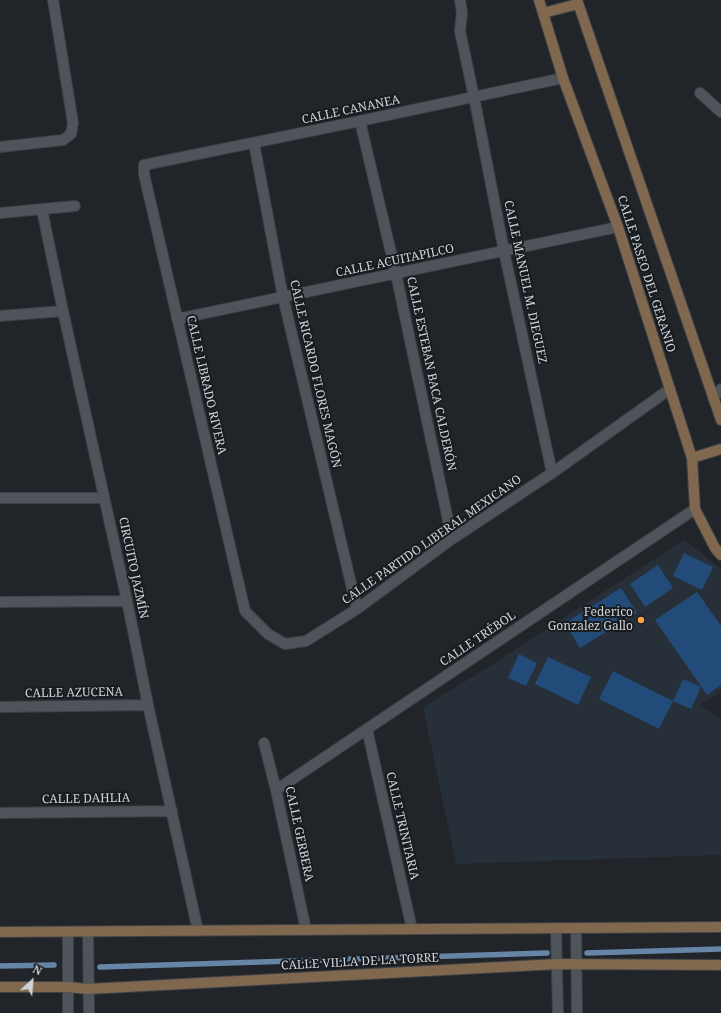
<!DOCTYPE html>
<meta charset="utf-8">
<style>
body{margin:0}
#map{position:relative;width:721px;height:1013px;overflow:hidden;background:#21252a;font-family:"Noto Serif",serif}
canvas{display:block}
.north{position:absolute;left:12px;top:961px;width:40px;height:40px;-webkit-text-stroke:3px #181c21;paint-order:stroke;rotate:26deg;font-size:11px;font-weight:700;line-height:16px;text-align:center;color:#d1d4d7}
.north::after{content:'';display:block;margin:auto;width:14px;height:18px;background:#d1d4d7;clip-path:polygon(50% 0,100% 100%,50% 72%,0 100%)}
</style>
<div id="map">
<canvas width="721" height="1013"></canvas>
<div class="north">N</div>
</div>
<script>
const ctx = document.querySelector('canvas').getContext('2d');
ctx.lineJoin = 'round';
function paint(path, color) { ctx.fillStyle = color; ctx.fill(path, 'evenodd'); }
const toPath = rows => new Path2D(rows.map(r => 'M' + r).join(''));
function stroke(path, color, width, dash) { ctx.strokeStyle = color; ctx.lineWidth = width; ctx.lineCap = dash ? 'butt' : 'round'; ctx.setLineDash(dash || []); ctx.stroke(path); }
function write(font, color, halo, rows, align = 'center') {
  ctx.font = font + ' "Noto Serif",serif'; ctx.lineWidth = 4; ctx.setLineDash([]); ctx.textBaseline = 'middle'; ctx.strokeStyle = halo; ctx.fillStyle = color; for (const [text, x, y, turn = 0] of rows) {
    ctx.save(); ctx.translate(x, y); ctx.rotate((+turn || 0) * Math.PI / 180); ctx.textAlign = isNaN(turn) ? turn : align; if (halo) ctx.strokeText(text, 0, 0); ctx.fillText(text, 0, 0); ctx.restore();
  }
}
const built = toPath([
 [684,540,721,569,721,692,700,705,721,719,721,854,720,855,456,864,423,707,482,671]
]);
const stream = toPath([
 [587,953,721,949],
 [0,966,54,965],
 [100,967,547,953]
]);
const building = toPath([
 [684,553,713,567,702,590,673,576],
 [658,565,673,588,645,607,630,584],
 [621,588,637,613,580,648,565,623],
 [697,592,721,626,721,685,707,695,655,620],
 [519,654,537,663,526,686,508,678],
 [548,657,591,677,578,705,535,684],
 [613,671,673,701,659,729,599,699],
 [683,679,701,687,691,709,673,701]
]);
const street = toPath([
 [460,0,462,13,460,31,474,97,504,251,552,473],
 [563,78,360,121,144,165,144,174,245,611,268,634,285,644,306,641,357,609,452,539,552,473,670,389],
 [700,93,721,112],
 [360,121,396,274,452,539],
 [254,143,283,297,357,609],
 [0,147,63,140,71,134,73,123,53,0],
 [42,210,63,311,127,601,148,705,198,931],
 [0,213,75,206],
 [0,316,63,311],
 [177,319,618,227],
 [713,398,721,389],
 [0,498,104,498],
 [0,602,127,601],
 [0,707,148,705],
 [367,729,412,929],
 [264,743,276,790,306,930],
 [276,790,695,509],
 [0,813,172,811],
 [576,928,577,1013],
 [556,929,558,1013],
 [88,932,89,1013],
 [68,1013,68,932]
]);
const secondary = toPath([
 [539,0,563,78,618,227,692,458,695,509,715,548,721,555],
 [577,0,721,420],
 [543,13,578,4],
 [692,458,721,449],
 [0,932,721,927],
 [0,987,68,987,88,989,558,964,721,965]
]);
const markers = [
 [641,620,4,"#f7a148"]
];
const streetNames = [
 ["CALLE CANANEA",351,110,-12],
 ["CALLE ACUITAPILCO",395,261,-12],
 ["CALLE PASEO DEL GERANIO",646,274,72],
 ["CALLE MANUEL M. DIEGUEZ",525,282,78],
 ["CALLE RICARDO FLORES MAGÓN",315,374,77],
 ["CALLE ESTEBAN BACA CALDERÓN",431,374,78],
 ["CALLE LIBRADO RIVERA",206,385,77],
 ["CALLE PARTIDO LIBERAL MEXICANO",432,540,-35],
 ["CIRCUITO JAZMÍN",133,568,78],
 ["CALLE TRÉBOL",478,639,-34],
 ["CALLE AZUCENA",74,693,-1],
 ["CALLE DAHLIA",86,799,-1],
 ["CALLE TRINITARIA",402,826,77],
 ["CALLE GERBERA",299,834,78],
 ["CALLE VILLA DE LA TORRE",360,962,-3]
];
const poiNames = [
 ["Federico",633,613],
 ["Gonzalez Gallo",633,627]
];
paint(built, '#273039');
stroke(stream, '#6785a7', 5.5);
paint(building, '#224b79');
stroke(street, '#3e4146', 12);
stroke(secondary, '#3e4146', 12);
stroke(street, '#4f545a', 10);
stroke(secondary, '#7f684e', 10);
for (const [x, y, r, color] of markers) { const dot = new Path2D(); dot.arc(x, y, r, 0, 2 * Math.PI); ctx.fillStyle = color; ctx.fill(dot); stroke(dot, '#181c21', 1.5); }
write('12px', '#d1d4d7', '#181c21', streetNames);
write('12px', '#d1d4d7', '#181c21', poiNames, 'right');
</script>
